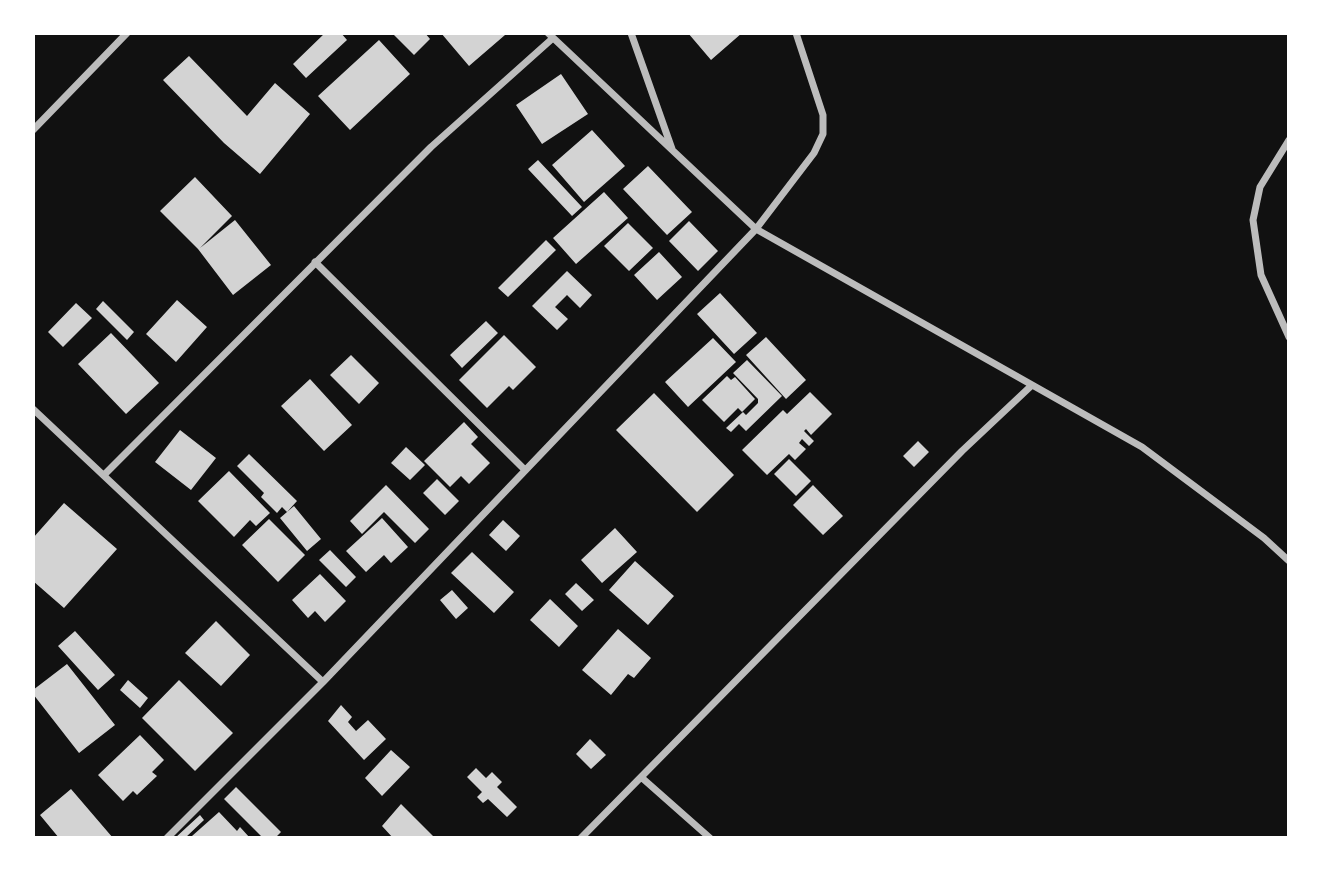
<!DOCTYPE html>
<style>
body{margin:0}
#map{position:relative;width:1322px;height:871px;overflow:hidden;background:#111;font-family:"Work Sans",sans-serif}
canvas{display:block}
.frame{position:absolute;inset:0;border:35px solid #fff;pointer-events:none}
</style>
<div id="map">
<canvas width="1322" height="871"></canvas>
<div class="frame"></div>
</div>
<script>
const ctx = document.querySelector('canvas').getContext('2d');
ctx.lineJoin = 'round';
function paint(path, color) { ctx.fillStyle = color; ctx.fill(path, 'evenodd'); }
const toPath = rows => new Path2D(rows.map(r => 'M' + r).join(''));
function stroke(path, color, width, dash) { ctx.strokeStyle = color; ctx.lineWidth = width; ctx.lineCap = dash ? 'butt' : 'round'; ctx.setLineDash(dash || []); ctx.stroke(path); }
const building = toPath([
 [325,33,341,33,347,40,306,78,293,64],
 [392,33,425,33,430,39,414,55],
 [441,33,504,33,505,35,469,66],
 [688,33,742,33,711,60],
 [379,40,410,74,350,130,318,96],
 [189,56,247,116,275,83,310,114,260,174,224,143,163,80],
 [561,74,588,114,542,144,516,105],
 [592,130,625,166,584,202,552,165],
 [538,160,582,207,572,216,528,169],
 [648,166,692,212,667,235,623,189],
 [195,177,232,216,200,248,235,220,271,265,233,295,198,249,160,211],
 [604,192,628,218,576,264,553,238],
 [689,221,718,251,698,271,669,241],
 [628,223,653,248,629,271,604,246],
 [546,240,556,250,508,297,498,288],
 [659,252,682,277,657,300,634,275],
 [567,271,592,295,580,308,567,295,555,307,568,319,557,330,532,306],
 [720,293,757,333,734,354,697,314],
 [177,300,207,327,176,362,146,334],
 [103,301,134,332,127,340,96,309],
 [76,303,92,318,63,347,48,332],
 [486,321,498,333,462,368,450,355],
 [111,333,159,383,126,414,78,364],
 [504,335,536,367,513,390,509,386,487,408,459,380],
 [766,337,806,380,786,399,746,355],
 [713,338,736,362,688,407,665,382],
 [351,355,379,383,359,404,330,375],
 [747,360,782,396,746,431,739,424,731,432,726,428,743,412,746,415,758,403,758,399,733,373],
 [727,376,731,380,735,377,755,399,742,412,738,408,724,422,702,400],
 [310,379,352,425,324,451,281,406],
 [810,392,832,414,811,435,806,429,804,431,814,441,809,446,802,439,799,443,806,449,795,460,789,454,767,475,742,450,783,410,787,414],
 [654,393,734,475,697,512,616,430],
 [464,422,478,437,471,444,490,463,469,484,461,476,450,487,424,461],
 [180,430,216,458,191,490,155,462],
 [918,441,929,452,914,467,903,456],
 [406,447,425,465,410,480,391,463],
 [249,454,297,501,287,512,282,507,277,513,261,497,264,493,237,466],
 [789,459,811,481,796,496,774,474],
 [229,471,270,513,256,526,250,520,234,537,198,501],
 [437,479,459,501,445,515,423,493],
 [386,485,429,529,415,543,384,512,362,534,350,521],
 [813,485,843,516,823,535,793,505],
 [64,503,117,549,64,608,33,581,33,538],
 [294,506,321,539,307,551,280,518],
 [382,518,408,547,391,563,384,555,366,572,346,551],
 [269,519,305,555,278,582,242,545],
 [503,520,520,536,506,551,489,535],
 [615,528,637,552,602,583,581,560],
 [330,550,356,577,346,587,319,560],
 [472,552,514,592,494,613,451,573],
 [635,561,674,596,648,625,609,590],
 [320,574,346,601,325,622,315,611,308,618,292,600],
 [576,583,594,600,582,611,565,594],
 [452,590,468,608,456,619,440,600],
 [550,599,578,626,559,647,530,620],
 [216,621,250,655,221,686,185,653],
 [618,629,651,658,634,678,628,674,611,695,582,670],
 [75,631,115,675,98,690,58,646],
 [67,664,115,725,79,753,33,694,33,690],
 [128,680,148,698,140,708,120,690],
 [179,680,233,733,195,771,142,718],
 [341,705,352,717,348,722,356,731,368,720,386,739,364,760,328,721],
 [140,735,164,760,152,772,157,776,137,795,133,791,123,801,98,775],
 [590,739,606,755,591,769,576,754],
 [391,750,410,767,382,796,365,778],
 [476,768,486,778,492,772,502,782,497,787,517,807,507,817,488,799,483,803,477,797,482,792,467,777],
 [236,787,281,832,275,838,263,838,224,799],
 [71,789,113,838,59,838,40,815],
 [401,804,435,838,393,838,382,826],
 [219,812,237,831,240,827,250,838,194,838,192,836],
 [200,815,204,820,185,838,175,838]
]);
const minor = toPath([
 [548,33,756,229,1142,447,1264,538,1289,561],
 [631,33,672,149],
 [33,130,127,33],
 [1289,140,1260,187,1253,220,1261,275,1289,337],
 [315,262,525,470],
 [33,409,323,682],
 [104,475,431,147,553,38],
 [641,777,710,838],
 [167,838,323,682,756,229,814,153,823,134,823,115,796,33],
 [581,838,962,451,1031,386]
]);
paint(building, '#d3d3d3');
stroke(minor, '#bcbcbc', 7);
</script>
